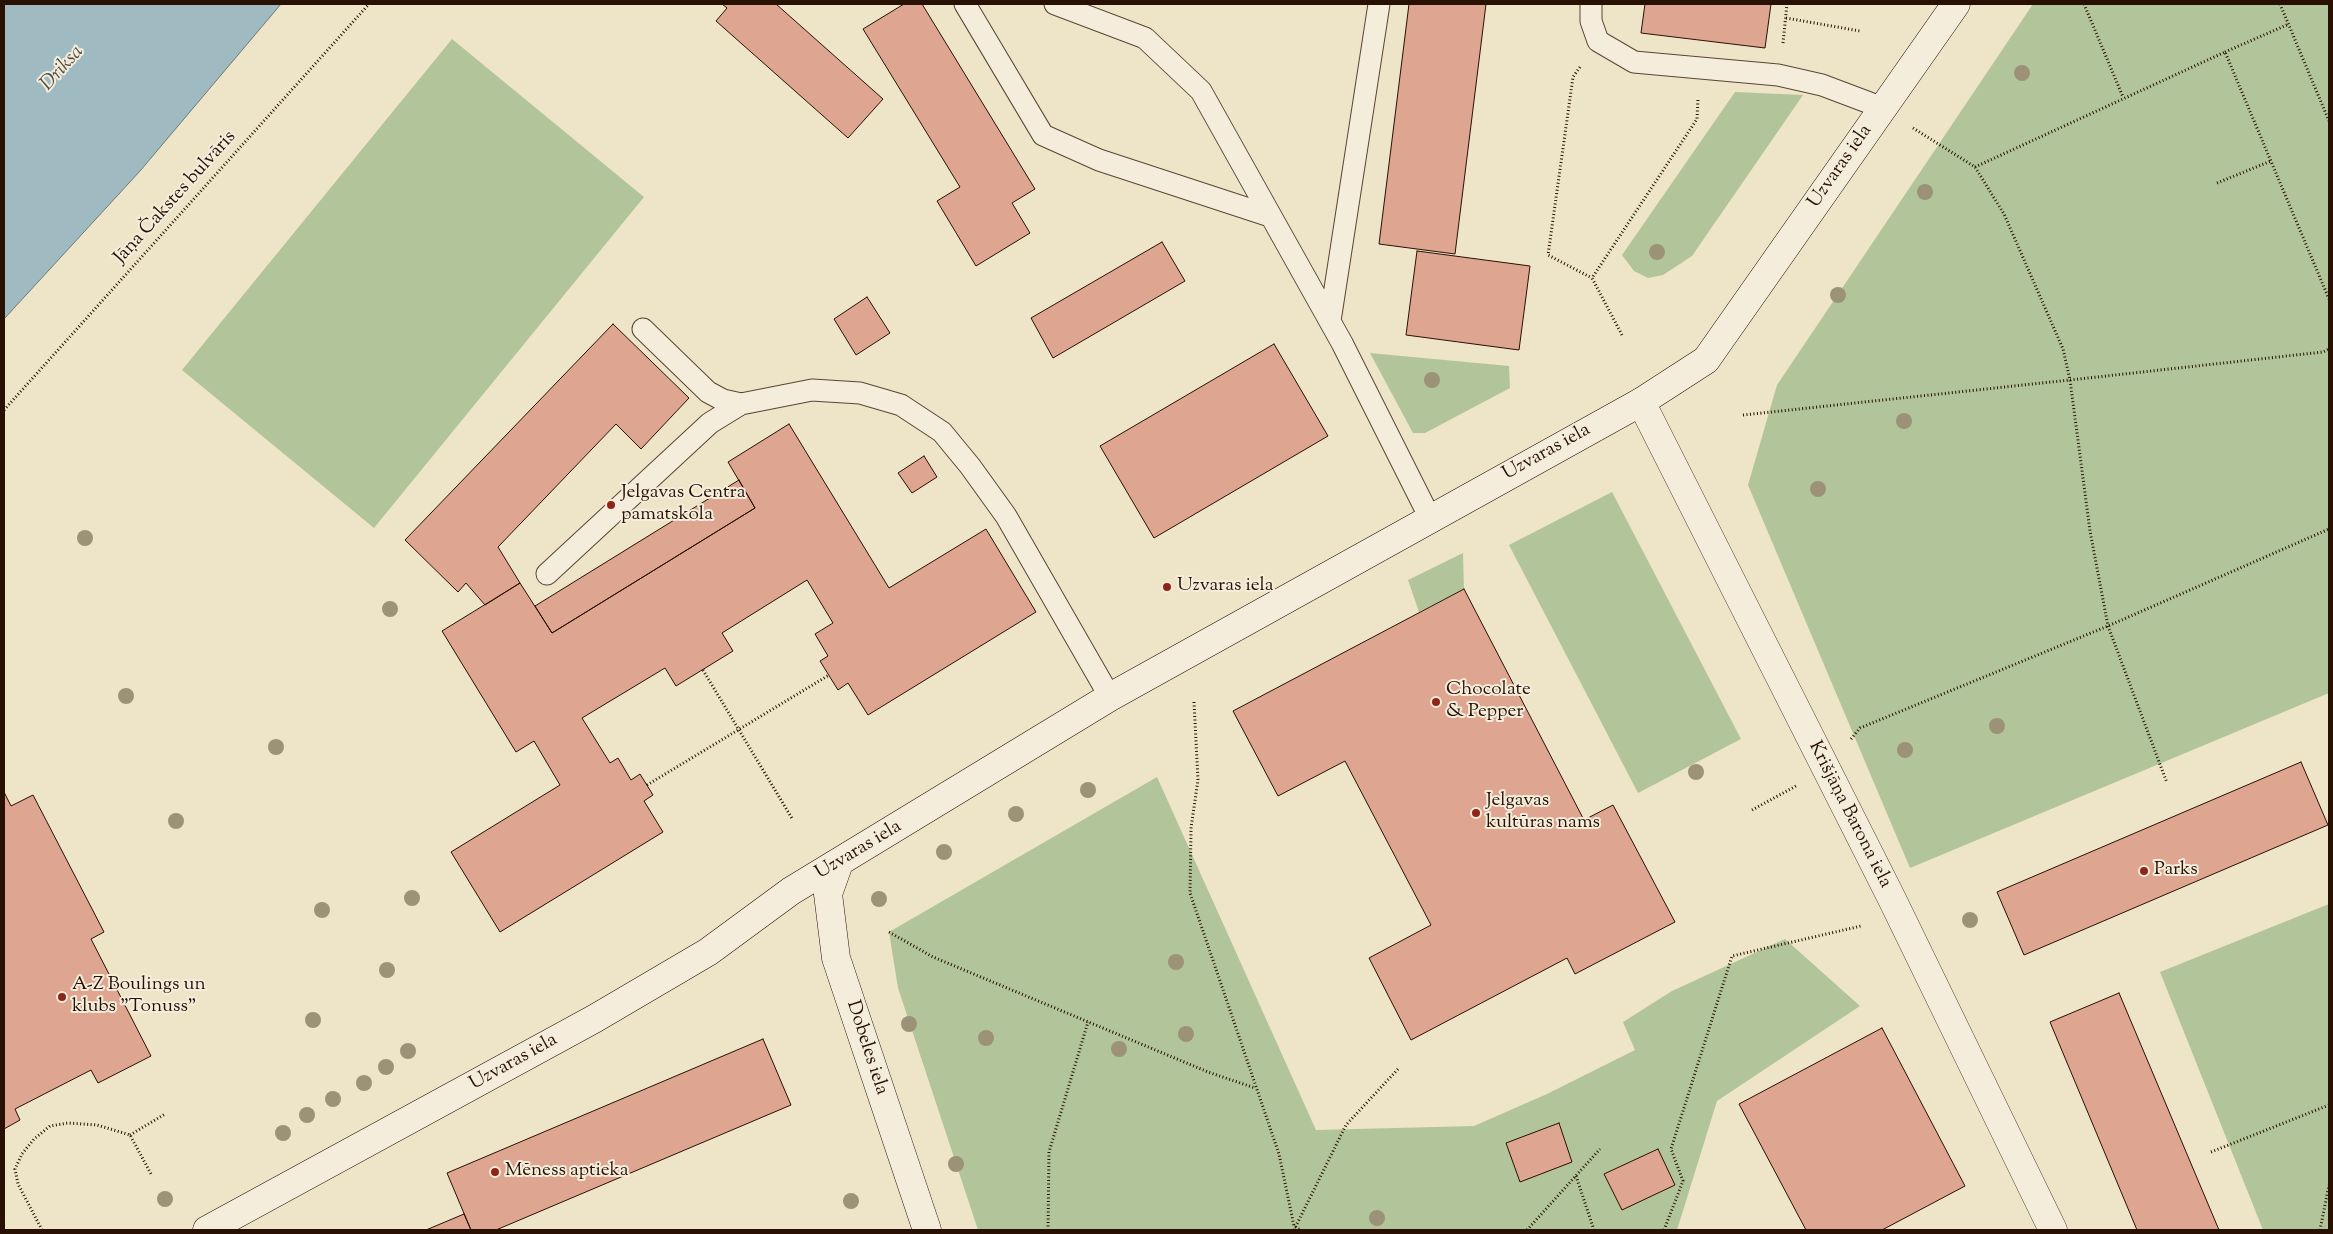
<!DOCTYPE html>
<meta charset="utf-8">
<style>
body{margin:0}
#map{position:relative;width:2333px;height:1234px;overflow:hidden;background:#eee4c7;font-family:"Sorts Mill Goudy",serif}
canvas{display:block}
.frame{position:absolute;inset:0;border:5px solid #281003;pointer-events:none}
</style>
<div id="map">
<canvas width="2333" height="1234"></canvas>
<div class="frame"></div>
</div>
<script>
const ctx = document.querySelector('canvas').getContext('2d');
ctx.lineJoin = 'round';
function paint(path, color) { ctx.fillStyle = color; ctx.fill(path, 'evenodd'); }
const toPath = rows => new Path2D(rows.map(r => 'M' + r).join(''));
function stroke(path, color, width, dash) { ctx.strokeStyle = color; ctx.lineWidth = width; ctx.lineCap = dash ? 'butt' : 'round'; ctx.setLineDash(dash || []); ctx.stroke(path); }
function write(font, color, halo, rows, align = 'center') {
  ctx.font = font + ' "Sorts Mill Goudy",serif'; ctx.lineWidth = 4; ctx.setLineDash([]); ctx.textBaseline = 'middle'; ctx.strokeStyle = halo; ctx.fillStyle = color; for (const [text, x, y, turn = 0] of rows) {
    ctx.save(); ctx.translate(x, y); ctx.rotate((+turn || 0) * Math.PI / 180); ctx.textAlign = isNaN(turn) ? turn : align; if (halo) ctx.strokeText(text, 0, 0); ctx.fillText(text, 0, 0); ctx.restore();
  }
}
const green = toPath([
 [2033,4,2329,4,2329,693,1910,868,1748,485,1777,385],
 [452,39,644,197,374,528,182,370],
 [1735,92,1803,95,1692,256,1663,275,1648,278,1634,271,1622,255],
 [1370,353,1509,366,1510,388,1425,433,1413,433],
 [1612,492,1741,739,1638,793,1509,545],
 [1463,553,1464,589,1419,612,1408,580],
 [1157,777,1316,1130,1474,1126,1547,1094,1635,1050,1623,1022,1672,991,1785,939,1860,1006,1717,1101,1677,1230,978,1230,898,988,889,932],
 [2329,904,2329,1230,2263,1230,2160,972]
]);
const water = toPath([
 [4,4,281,4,140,171,4,319,4,4]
]);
const building = toPath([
 [722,4,776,4,883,99,848,138,716,21,727,8,722,4],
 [904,4,922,4,1035,189,1012,203,1030,233,976,266,937,201,960,187,863,29,904,4],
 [1409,4,1486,4,1455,254,1379,244,1409,4],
 [1645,4,1771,4,1765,48,1641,33,1645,4],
 [1162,242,1185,281,1053,358,1031,318,1162,242],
 [1417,251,1530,266,1519,350,1406,335,1417,251],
 [867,297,890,333,856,355,834,319,867,297],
 [613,324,689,398,641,449,616,424,498,547,520,583,485,605,466,583,458,592,405,540,613,324],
 [1274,344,1328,436,1154,538,1100,446,1274,344],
 [789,424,889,588,986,529,1036,612,868,715,848,683,838,690,820,661,828,656,815,634,833,623,807,580,722,633,733,651,676,686,665,668,582,718,610,763,618,758,631,780,640,774,653,795,644,801,663,832,500,932,451,852,560,785,534,741,516,752,442,631,520,583,552,633,755,508,728,462,789,424],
 [924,456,937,477,912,493,898,473,924,456],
 [739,480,755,508,552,633,535,606,739,480],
 [1464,589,1584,820,1613,805,1675,922,1575,974,1567,958,1411,1040,1369,958,1431,925,1345,761,1278,796,1233,711,1464,589],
 [2301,762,2328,825,2024,955,1997,892,2301,762],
 [4,792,11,806,33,795,104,932,91,939,151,1056,98,1083,91,1070,15,1109,20,1120,4,1129,4,792],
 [2119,993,2219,1230,2137,1230,2050,1022,2119,993],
 [1882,1028,1965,1186,1882,1230,1806,1230,1739,1104,1882,1028],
 [763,1039,791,1105,496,1230,471,1230,447,1173,763,1039],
 [1559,1123,1572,1162,1520,1182,1506,1143,1559,1123],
 [1658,1149,1675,1185,1622,1210,1604,1174,1658,1149],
 [464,1214,471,1230,426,1230,464,1214]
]);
const path = toPath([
 [2084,4,2123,97],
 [2280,4,2329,121],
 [1786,18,1860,31],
 [1783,43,1787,4],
 [2225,52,2289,24],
 [1580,67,1573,77,1548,255,1592,278],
 [1913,128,1975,167,2004,214,2063,349,2070,380,2090,531,2108,626,2167,783],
 [1975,167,2225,52,2329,299],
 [2217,183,2271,161],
 [1622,335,1592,278,1697,119,1698,99],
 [4,410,369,4],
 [1743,415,2070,380,2323,352,2329,349],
 [703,670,793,820],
 [1194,702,1198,780,1191,828,1190,893,1279,1154,1294,1226,1300,1230],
 [1851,739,1860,728,2108,626,2329,529],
 [647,785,829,675],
 [1752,810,1796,786],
 [889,932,933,957,1208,1072,1255,1088],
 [130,1135,165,1114],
 [2211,1152,2329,1105],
 [1576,1176,1594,1230],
 [42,1230,18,1184,15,1169,22,1154,34,1139,50,1126,68,1123,97,1125,130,1135,151,1174],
 [1048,1230,1049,1152,1088,1022],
 [1294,1230,1346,1125,1399,1068],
 [1527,1230,1600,1149],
 [1664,1230,1683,1181,1671,1149,1732,956,1861,926],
 [2320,1230,2329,1185]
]);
const lane = toPath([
 [965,4,1043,135,1099,160,1270,216],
 [1055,4,1145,38,1201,91,1342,343,1430,518],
 [1591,4,1591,21,1598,41,1634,62,1778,75,1822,85,1883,108],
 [1330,321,1379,4],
 [643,329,708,392,723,400,741,404,812,390,860,393,901,405,942,432,970,466,1006,516,1110,697],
 [547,574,710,423,741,404]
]);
const street = toPath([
 [1641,402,1892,899,2053,1230]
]);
const secondary = toPath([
 [839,863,828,894,836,958,927,1230],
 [207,1230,594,1019,708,952,791,891,1110,697,1641,402,1706,360,1956,4]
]);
const trees = [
 [2022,73],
 [1925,192],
 [1657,252],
 [1838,295],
 [1432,380],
 [1904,421],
 [1818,489],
 [85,538],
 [390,609],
 [126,696],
 [1997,726],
 [276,747],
 [1905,750],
 [1696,772],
 [1088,790],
 [1016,814],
 [176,821],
 [944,852],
 [412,898],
 [879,899],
 [322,910],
 [1970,920],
 [1176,962],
 [387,970],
 [313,1020],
 [909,1024],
 [1186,1034],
 [986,1038],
 [1119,1049],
 [408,1051],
 [386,1067],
 [364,1083],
 [333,1099],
 [307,1115],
 [283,1133],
 [956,1164],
 [165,1199],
 [851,1201],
 [1377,1218]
];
const markers = [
 [611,505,5,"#8f2418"],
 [1167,587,5,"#8f2418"],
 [1436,702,5,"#8f2418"],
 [1476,813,5,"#8f2418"],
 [2144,871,5,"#8f2418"],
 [62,997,5,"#8f2418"],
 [495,1172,5,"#8f2418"]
];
const streetNames = [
 ["Uzvaras iela",1841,167,-55],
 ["Jāņa Čakstes bulvāris",176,198,-48],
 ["Uzvaras iela",1547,453,-29],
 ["Krišjāņa Barona iela",1849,815,63],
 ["Uzvaras iela",859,851,-31],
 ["Dobeles iela",866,1048,72],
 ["Uzvaras iela",514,1063,-29]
];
const poiNames = [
 ["Jelgavas Centra",621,494],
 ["pamatskola",621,516],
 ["Uzvaras iela",1177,587],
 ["Chocolate",1446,691],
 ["& Pepper",1446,713],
 ["Jelgavas",1486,802],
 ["kultūras nams",1486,824],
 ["Parks",2154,871],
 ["A-Z Boulings un",72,986],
 ["klubs \"Tonuss\"",72,1008],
 ["Mēness aptieka",505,1172]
];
const waterNames = [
 ["Driksa",63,69,-48]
];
paint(green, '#b2c59a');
paint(water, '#9fbbc1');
stroke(water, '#6f7775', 1);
paint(building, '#dea590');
stroke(building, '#281003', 1);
stroke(lane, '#5a4534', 23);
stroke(street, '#5a4534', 29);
stroke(secondary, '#281003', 29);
stroke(path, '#281003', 3, [1, 2.5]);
stroke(lane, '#f4eddb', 21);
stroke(street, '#f4eddb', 28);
stroke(secondary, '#f4eddb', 28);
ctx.fillStyle = '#9c9278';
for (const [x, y] of trees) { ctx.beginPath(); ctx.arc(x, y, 8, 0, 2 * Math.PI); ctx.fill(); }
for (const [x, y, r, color] of markers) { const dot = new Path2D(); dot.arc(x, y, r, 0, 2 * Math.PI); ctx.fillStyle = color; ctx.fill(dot); stroke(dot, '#f4eddb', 2); }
write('19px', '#281003', '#f4eddb', streetNames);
write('19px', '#281003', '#f4eddb', poiNames, 'left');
write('italic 20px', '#524c46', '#f4eddb', waterNames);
</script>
